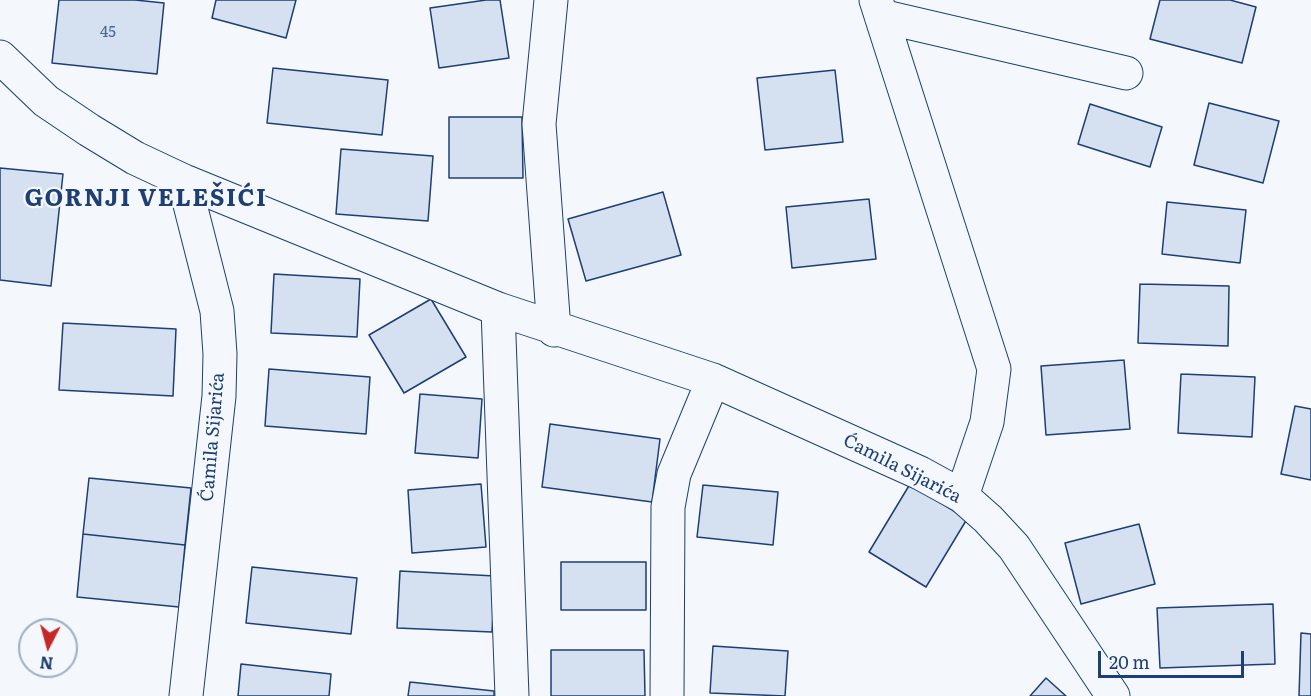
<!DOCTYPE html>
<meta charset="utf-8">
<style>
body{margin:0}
#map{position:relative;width:1311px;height:696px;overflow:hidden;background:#f4f7fb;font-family:Literata,serif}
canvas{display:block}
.north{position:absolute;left:18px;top:618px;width:60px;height:60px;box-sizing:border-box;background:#f4f7fb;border:2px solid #9eadc5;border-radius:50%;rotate:186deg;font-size:16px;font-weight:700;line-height:24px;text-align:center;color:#1d3f73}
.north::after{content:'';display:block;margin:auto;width:21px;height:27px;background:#c62828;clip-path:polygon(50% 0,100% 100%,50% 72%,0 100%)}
.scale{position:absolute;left:1098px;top:651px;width:146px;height:27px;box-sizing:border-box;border:3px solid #1d3f73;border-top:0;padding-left:8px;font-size:18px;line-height:21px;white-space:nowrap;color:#1d3f73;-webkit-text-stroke:4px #f4f7fb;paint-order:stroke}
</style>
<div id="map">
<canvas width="1311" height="696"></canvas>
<div class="north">N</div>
<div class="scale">20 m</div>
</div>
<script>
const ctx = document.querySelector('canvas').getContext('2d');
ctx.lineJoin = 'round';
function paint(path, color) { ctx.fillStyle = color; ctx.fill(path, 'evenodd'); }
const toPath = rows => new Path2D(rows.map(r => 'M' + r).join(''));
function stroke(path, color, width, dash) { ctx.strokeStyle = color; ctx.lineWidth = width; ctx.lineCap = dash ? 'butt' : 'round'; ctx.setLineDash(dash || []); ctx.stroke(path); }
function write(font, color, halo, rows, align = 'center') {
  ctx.font = font + ' Literata,serif'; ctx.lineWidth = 4.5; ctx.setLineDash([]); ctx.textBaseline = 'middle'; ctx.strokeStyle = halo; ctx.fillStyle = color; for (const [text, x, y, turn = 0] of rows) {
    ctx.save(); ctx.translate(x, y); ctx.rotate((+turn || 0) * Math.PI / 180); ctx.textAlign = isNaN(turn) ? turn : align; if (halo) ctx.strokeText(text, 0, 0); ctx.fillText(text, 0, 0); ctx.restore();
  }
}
const building = toPath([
 [59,0,135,0,164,3,157,74,52,63,59,0],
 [216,0,296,0,286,38,212,18,216,0],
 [486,0,500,0,509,58,439,68,430,8,486,0],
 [1160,0,1230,0,1256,7,1242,63,1150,39,1160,0],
 [273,68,388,80,382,135,267,123,273,68],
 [835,70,843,142,765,150,757,78,835,70],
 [1209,103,1279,121,1263,183,1194,165,1209,103],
 [1090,104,1162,127,1150,167,1078,144,1090,104],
 [449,117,522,117,523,178,449,178,449,117],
 [341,149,433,156,428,221,336,214,341,149],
 [0,168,63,174,51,286,0,280,0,168],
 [663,192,681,255,586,281,568,219,663,192],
 [869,199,876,259,792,268,786,207,869,199],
 [1167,202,1246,210,1240,263,1162,254,1167,202],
 [274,274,360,279,357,337,271,333,274,274],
 [1140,284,1229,286,1228,346,1138,343,1140,284],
 [431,299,466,357,404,393,369,335,431,299],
 [63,323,176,329,173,396,59,390,63,323],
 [1124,360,1130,429,1046,435,1041,366,1124,360],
 [269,369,370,377,366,434,265,426,269,369],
 [1181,374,1255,377,1252,437,1178,433,1181,374],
 [420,394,482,399,478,458,415,453,420,394],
 [1295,406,1311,409,1311,480,1281,474,1295,406],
 [550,424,660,439,652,502,542,487,550,424],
 [89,478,191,488,185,545,83,534,89,478],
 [481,484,486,547,412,553,408,490,481,484],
 [910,484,967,519,926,587,869,552,910,484],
 [703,485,778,492,773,545,697,537,703,485],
 [1139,524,1155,584,1081,604,1065,543,1139,524],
 [83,534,185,545,179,607,77,597,83,534],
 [561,562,646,562,646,610,561,610,561,562],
 [252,567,357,578,351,634,246,623,252,567],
 [400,571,495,576,492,632,397,628,400,571],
 [1273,604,1275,664,1160,668,1157,608,1273,604],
 [1301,633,1311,634,1311,696,1299,696,1301,633],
 [713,646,788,651,785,696,710,693,713,646],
 [551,650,644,650,645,696,551,696,551,650],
 [241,664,331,674,329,696,238,696,241,664],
 [1046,678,1066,696,1030,696,1046,678],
 [410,682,494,691,494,696,408,696,410,682]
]);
const street = toPath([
 [551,0,539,124,554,330],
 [876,0,994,369,987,422,962,496],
 [881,16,1126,73],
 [0,57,46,101,89,130,135,158,184,181,498,309,713,380,920,473,962,496,988,519,1014,547,1113,696],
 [184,181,217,311,220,354,219,396,186,696],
 [498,309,512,696],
 [667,696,668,507,674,474,713,380]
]);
const numberNames = [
 ["45",108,33]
];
const streetNames = [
 ["Ćamila Sijarića",213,437,-85],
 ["Ćamila Sijarića",902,469,27]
];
const districtNames = [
 ["GORNJI VELEŠIĆI",146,199]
];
paint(building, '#d5e0f0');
stroke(building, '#1d3f73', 1.5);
stroke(street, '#1d3f73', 35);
stroke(street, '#f4f7fb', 33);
write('15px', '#4b6792', null, numberNames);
write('18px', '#1d3f73', '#f4f7fb', streetNames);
ctx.letterSpacing = '1.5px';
write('bold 24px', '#1d3f73', '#f4f7fb', districtNames);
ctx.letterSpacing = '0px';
</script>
